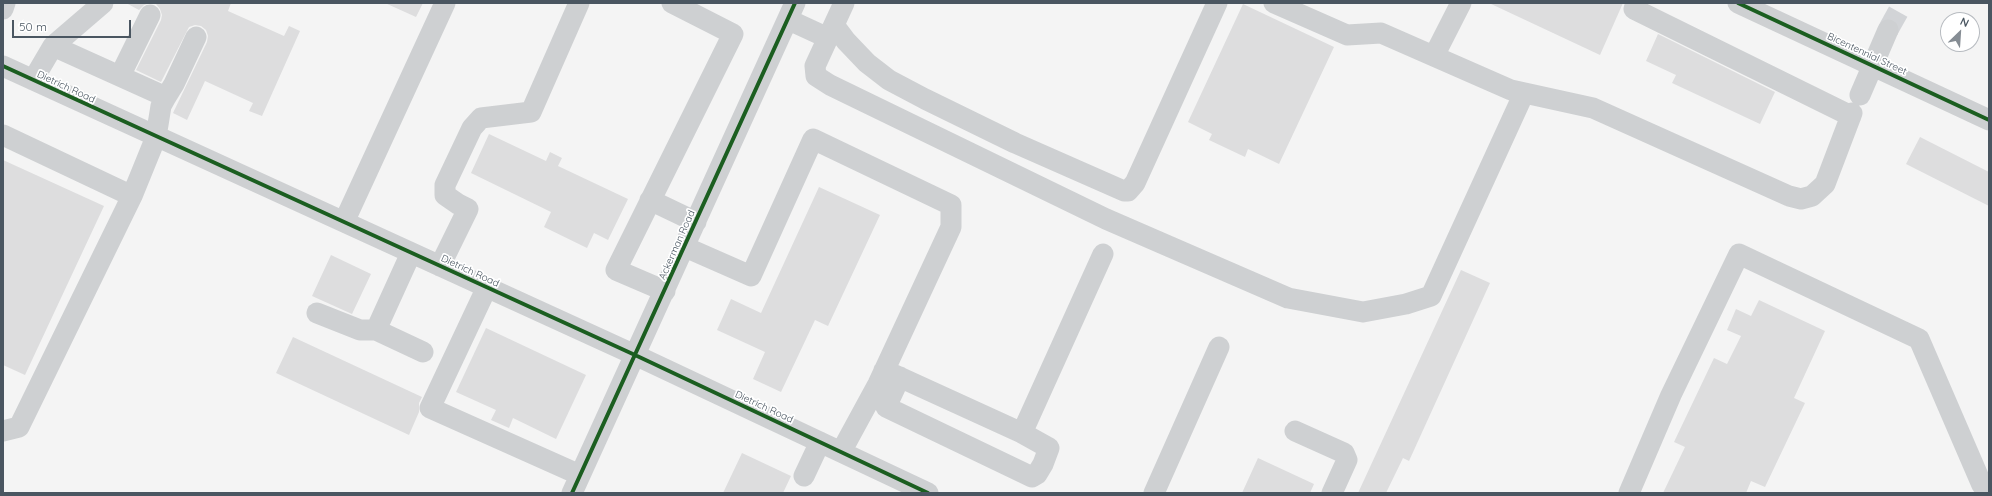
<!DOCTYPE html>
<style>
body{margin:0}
#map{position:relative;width:1992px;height:496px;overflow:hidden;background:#f4f4f4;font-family:Quicksand,sans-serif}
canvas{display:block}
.frame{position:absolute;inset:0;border:4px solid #4a5661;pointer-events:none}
.north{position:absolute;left:1940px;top:12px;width:40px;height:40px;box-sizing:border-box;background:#fff;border:1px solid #b7bbc0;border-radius:50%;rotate:25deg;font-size:11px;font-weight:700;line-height:16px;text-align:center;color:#4a5661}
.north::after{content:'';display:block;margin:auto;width:14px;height:18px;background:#868d94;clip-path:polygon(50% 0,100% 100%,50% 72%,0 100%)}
.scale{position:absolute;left:12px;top:20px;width:119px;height:18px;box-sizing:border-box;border:2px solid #4a5661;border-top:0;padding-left:5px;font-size:12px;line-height:14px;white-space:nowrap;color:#4a5661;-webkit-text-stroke:3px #fff;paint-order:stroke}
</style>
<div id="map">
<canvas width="1992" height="496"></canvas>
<div class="frame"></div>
<div class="north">N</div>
<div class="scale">50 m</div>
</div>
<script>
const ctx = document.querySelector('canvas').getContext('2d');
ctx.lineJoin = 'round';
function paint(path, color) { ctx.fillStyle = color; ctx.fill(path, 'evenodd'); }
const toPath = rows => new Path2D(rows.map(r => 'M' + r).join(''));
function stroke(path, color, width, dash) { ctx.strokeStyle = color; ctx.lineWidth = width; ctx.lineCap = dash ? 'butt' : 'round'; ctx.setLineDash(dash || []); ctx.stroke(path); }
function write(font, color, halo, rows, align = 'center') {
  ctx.font = font + ' Quicksand,sans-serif'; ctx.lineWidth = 3.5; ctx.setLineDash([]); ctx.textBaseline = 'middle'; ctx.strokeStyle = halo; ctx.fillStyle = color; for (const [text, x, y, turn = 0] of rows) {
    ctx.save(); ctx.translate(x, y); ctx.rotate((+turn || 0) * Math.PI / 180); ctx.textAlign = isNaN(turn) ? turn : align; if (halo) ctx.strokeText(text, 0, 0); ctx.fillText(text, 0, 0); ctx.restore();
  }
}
const building = toPath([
 [126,3,231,3,228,11,284,36,289,26,300,31,262,116,249,111,253,103,205,81,187,120,173,113,207,42,208,36,206,30,201,26,195,25,189,27,161,82,136,70,161,20,162,15,160,9,156,4,150,3,144,5,139,10],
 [385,3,423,3,416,17],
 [1489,3,1623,3,1600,55],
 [1243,4,1334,47,1279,164,1248,149,1245,157,1209,140,1212,134,1188,122],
 [1658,34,1775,92,1760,124,1672,83,1676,75,1646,61],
 [489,134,546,161,550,152,562,158,558,166,628,199,608,240,594,233,587,248,544,227,551,212,471,173],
 [1920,137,1989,172,1989,206,1906,164],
 [3,160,104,206,25,375,3,365],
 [819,187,880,215,828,326,815,320,781,392,753,379,765,352,717,330,731,299,761,313],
 [331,255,371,274,352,314,312,296],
 [1461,270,1490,283,1409,461,1403,458,1386,493,1358,493],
 [1759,300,1825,331,1794,398,1805,403,1765,487,1751,481,1746,493,1663,493,1685,447,1674,442,1714,358,1727,364,1741,336,1727,330,1736,309,1751,316],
 [486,328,586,375,556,439,513,418,509,428,491,420,496,410,456,392],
 [293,337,422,397,419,403,419,412,409,435,276,373],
 [742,453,791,476,783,493,723,493],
 [1258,458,1314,484,1310,493,1242,493]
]);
const minorTunnel = toPath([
 [1888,30,1903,3]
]);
const minor = toPath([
 [844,3,815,66,816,76,830,85,1106,219,1288,298,1363,312,1406,304,1431,296,1524,93],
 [1274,3,1347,35,1381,33,1511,90,1593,108,1789,196,1801,199,1812,196,1825,184,1852,113],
 [1636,3,1634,9,1851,116],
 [1738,3,1989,120],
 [3,9,5,3],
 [789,20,828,38],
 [834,25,846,41,867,63,889,80,925,99,1015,143,1124,191,1128,191,1135,183,1217,3],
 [53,46,103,3],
 [1434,56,1461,3],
 [3,66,635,355,928,493],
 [120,76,150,15],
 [1860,95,1888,30],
 [166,97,174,84,196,37],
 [3,135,132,196],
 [650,200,696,222],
 [344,222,445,3],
 [685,247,751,276,813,139,951,205,951,227,878,384,841,452],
 [411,253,376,330,423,352],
 [440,266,468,209,458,204,445,195,445,185,472,128,481,118,531,112,579,3],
 [487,287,430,408,580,475],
 [665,291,616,270,733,34,672,3],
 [317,313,360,330,376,330],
 [884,370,1022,433,1103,254],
 [900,377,886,407,1032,477,1037,474,1043,464,1049,448,1022,433],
 [3,431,19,427,132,196,156,137,161,106,166,97,53,46,33,80],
 [1295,431,1344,453,1347,460,1332,493],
 [804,476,820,442],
 [572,493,795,3],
 [1154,493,1219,347],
 [1629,493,1671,395,1739,254,1919,339,1982,485,1989,488]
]);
const cycleway = toPath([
 [1738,3,1989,120],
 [3,66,635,355,928,493],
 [572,493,795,3]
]);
const streetNames = [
 ["Bicentennial Street",1867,54,25],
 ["Dietrich Road",66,87,25],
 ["Ackerman Road",677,245,-66],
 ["Dietrich Road",470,271,25],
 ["Dietrich Road",764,407,25]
];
paint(building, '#ddddde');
stroke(minorTunnel, '#d2d4d7', 21, [21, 10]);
stroke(minor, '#ced0d2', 21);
stroke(cycleway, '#1b5e20', 4);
write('10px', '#4a5661', '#fff', streetNames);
</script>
